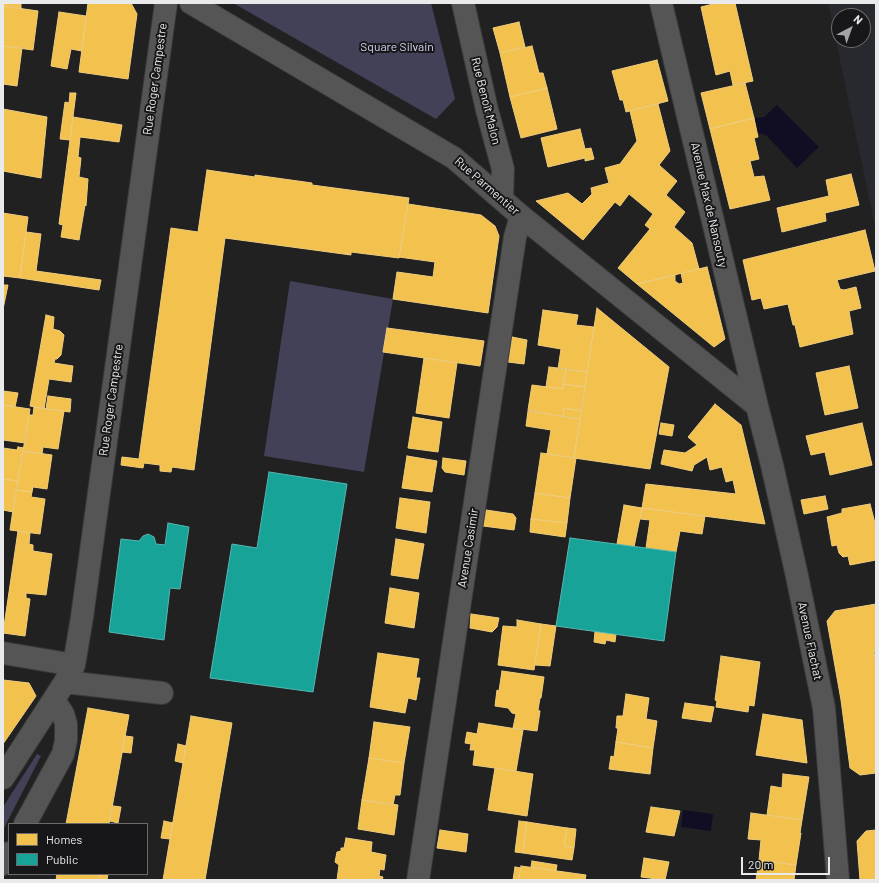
<!DOCTYPE html>
<meta charset="utf-8">
<style>
body{margin:0}
#map{position:relative;width:879px;height:883px;overflow:hidden;background:#212122;font-family:Barlow,sans-serif}
canvas{display:block}
.frame{position:absolute;inset:0;border:4px solid #e9eaeb;pointer-events:none}
.legend{position:absolute;left:8px;top:823px;width:140px;height:52px;box-sizing:border-box;background:#171719;border:1px solid #6b6b6d;margin:0;padding:5px 7px;list-style:none;font-size:12px;color:#e9eaeb}
.legend li{display:flex;align-items:center;gap:8px;height:20px}
.legend b{width:20px;border:1px solid #6b6b6d}
.north{position:absolute;left:831px;top:8px;width:40px;height:40px;box-sizing:border-box;background:#171719;border:1px solid #6b6b6d;border-radius:50%;rotate:41deg;font-size:11px;font-weight:700;line-height:16px;text-align:center;color:#e9eaeb}
.north::after{content:'';display:block;margin:auto;width:14px;height:18px;background:#a3a4a5;clip-path:polygon(50% 0,100% 100%,50% 72%,0 100%)}
.scale{position:absolute;left:741px;top:857px;width:89px;height:18px;box-sizing:border-box;border:2px solid #e9eaeb;border-top:0;padding-left:5px;font-size:12px;line-height:14px;white-space:nowrap;color:#e9eaeb;-webkit-text-stroke:3px #171719;paint-order:stroke}
</style>
<div id="map">
<canvas width="879" height="883"></canvas>
<div class="frame"></div>
<ul class="legend">
<li><b style="height:11px;background:#f2c14e"></b>Homes</li>
<li><b style="height:11px;background:#17a398"></b>Public</li>
</ul>
<div class="north">N</div>
<div class="scale">20 m</div>
</div>
<script>
const ctx = document.querySelector('canvas').getContext('2d');
ctx.lineJoin = 'round';
function paint(path, color) { ctx.fillStyle = color; ctx.fill(path, 'evenodd'); }
const toPath = rows => new Path2D(rows.map(r => 'M' + r).join(''));
function stroke(path, color, width, dash) { ctx.strokeStyle = color; ctx.lineWidth = width; ctx.lineCap = dash ? 'butt' : 'round'; ctx.setLineDash(dash || []); ctx.stroke(path); }
function write(font, color, halo, rows, align = 'center') {
  ctx.font = font + ' Barlow,sans-serif'; ctx.lineWidth = 4; ctx.setLineDash([]); ctx.textBaseline = 'middle'; ctx.strokeStyle = halo; ctx.fillStyle = color; for (const [text, x, y, turn = 0] of rows) {
    ctx.save(); ctx.translate(x, y); ctx.rotate((+turn || 0) * Math.PI / 180); ctx.textAlign = isNaN(turn) ? turn : align; if (halo) ctx.strokeText(text, 0, 0); ctx.fillText(text, 0, 0); ctx.restore();
  }
}
const built = toPath([
 [828,3,876,3,876,231],
 [839,16,863,16,863,40,839,40]
]);
const green = toPath([
 [233,3,431,3,455,99,436,119],
 [290,281,393,299,364,472,264,456],
 [37,754,41,756,3,830,3,807]
]);
const water = toPath([
 [777,105,819,147,797,168,766,135,757,133,754,118,764,117],
 [683,810,713,814,711,831,681,827]
]);
const homes = toPath([
 [3,3,21,3,21,9,3,6,3,3],
 [88,3,131,3,137,14,128,79,79,72,88,3],
 [717,3,735,3,753,81,733,85,730,71,716,75,701,7,717,3],
 [3,6,38,11,33,50,3,46,3,6],
 [59,12,86,16,82,51,71,49,67,69,51,66,59,12],
 [519,22,525,47,500,53,493,28,519,22],
 [3,46,22,48,17,86,3,84,3,46],
 [532,46,539,73,543,73,547,88,510,97,500,53,532,46],
 [657,60,668,101,626,112,623,100,620,100,612,71,657,60],
 [745,83,754,118,710,129,701,93,745,83],
 [547,88,557,129,521,138,510,97,547,88],
 [70,93,76,93,70,140,60,139,65,102,69,103,70,93],
 [658,104,670,151,659,165,677,181,666,195,685,212,674,227,692,243,699,269,637,284,618,268,650,229,645,225,653,214,629,194,620,206,615,202,583,240,536,201,568,193,582,204,592,194,591,188,609,183,605,168,620,164,637,141,630,111,658,104],
 [3,109,47,117,41,178,3,171,3,109],
 [73,117,122,125,119,142,80,137,78,157,81,158,79,177,88,179,86,206,85,205,79,240,61,237,63,225,59,224,73,117],
 [754,118,758,137,754,138,759,159,750,161,754,177,764,176,770,200,730,209,710,129,754,118],
 [580,129,585,149,591,148,594,159,585,161,585,158,548,167,541,138,580,129],
 [207,170,255,177,255,175,312,183,312,185,409,198,399,258,351,252,351,255,225,238,194,470,172,467,171,472,160,471,160,465,144,463,143,468,121,465,122,457,139,459,171,228,198,232,207,170],
 [851,174,859,205,825,213,826,221,782,232,777,208,829,196,826,180,851,174],
 [408,204,481,215,495,226,499,236,488,313,393,299,397,272,433,277,435,262,399,257,408,204],
 [3,213,28,217,20,278,3,276,3,213],
 [865,230,875,271,837,280,840,289,844,290,856,287,861,308,849,311,853,334,800,347,795,325,793,325,788,304,764,309,761,298,752,300,743,260,865,230],
 [26,232,41,234,36,271,101,280,99,290,20,278,26,232],
 [707,267,725,339,714,347,637,284,675,275,675,281,679,284,683,283,681,273,707,267],
 [3,285,8,285,3,309,3,285],
 [597,308,669,367,650,469,574,458,597,308],
 [543,310,578,315,576,325,594,327,587,372,558,369,561,349,538,345,543,310],
 [46,315,54,317,53,329,60,331,64,335,61,355,57,359,55,359,54,363,73,366,71,382,49,379,44,409,30,406,46,315],
 [387,328,484,341,480,366,383,352,387,328],
 [512,337,527,340,524,364,508,362,512,337],
 [424,358,457,363,449,418,416,413,424,358],
 [849,366,858,408,825,415,816,373,849,366],
 [549,367,566,369,563,389,546,387,549,367],
 [566,369,587,372,585,387,563,384,566,369],
 [563,384,585,387,582,411,564,408,563,417,528,410,532,385,563,389,563,384],
 [3,391,18,393,15,407,3,405,3,391],
 [48,396,71,399,70,412,46,409,48,396],
 [715,404,741,425,765,524,642,508,646,484,736,494,733,480,726,482,722,467,710,470,707,457,694,465,692,471,661,464,664,450,685,453,697,445,688,437,715,404],
 [3,405,30,409,25,443,3,440,3,405],
 [34,407,64,411,58,449,43,447,42,454,23,451,29,415,33,415,34,407],
 [564,408,582,411,580,419,563,417,564,408],
 [528,411,580,419,574,458,547,454,551,430,526,426,528,411],
 [413,417,442,422,438,452,408,448,413,417],
 [661,423,674,425,672,436,659,434,661,423],
 [862,423,872,465,830,475,825,452,811,455,806,436,862,423],
 [18,447,24,448,18,481,3,479,3,448,17,450,18,447],
 [23,451,52,455,47,489,33,487,32,492,16,490,23,451],
 [541,453,576,458,570,498,535,493,541,453],
 [407,456,437,461,432,492,402,488,407,456],
 [443,458,466,461,464,475,445,472,442,468,443,458],
 [3,479,18,481,13,512,3,510,3,479],
 [16,490,32,492,31,497,45,499,40,534,10,530,16,490],
 [535,493,570,498,567,523,531,519,535,493],
 [825,496,828,509,804,514,801,500,825,496],
 [400,498,430,502,426,533,396,528,400,498],
 [870,504,876,527,876,560,850,565,848,556,843,557,839,553,837,545,832,546,827,517,842,513,842,509,870,504],
 [624,505,642,508,634,547,617,544,624,505],
 [642,508,705,516,702,534,680,531,676,552,646,548,650,520,640,519,642,508],
 [486,510,513,514,516,518,514,530,483,526,486,510],
 [531,519,567,523,565,537,530,532,531,519],
 [18,531,30,533,29,544,33,545,33,551,52,554,46,595,26,593,26,598,30,599,25,636,3,633,18,531],
 [396,539,424,544,418,579,391,575,396,539],
 [390,588,419,593,414,628,385,623,390,588],
 [876,604,876,652,874,652,876,665,876,773,860,775,850,768,841,700,827,621,835,611,876,604],
 [471,614,499,618,497,627,492,632,470,628,471,614],
 [517,620,541,624,534,670,498,665,503,626,517,627,517,620],
 [541,624,556,626,550,666,535,665,541,624],
 [595,632,616,634,615,642,606,640,605,644,594,642,595,632],
 [378,653,419,659,416,678,420,678,416,700,408,698,405,713,370,707,378,653],
 [721,656,760,662,754,706,749,705,748,712,716,707,717,701,715,700,721,656],
 [502,671,544,677,541,698,540,698,538,710,540,711,537,731,513,728,516,714,512,713,508,708,495,706,497,690,499,691,502,671],
 [3,680,29,683,36,696,3,744,3,680],
 [626,694,649,698,646,719,657,721,653,748,616,742,618,728,616,728,617,716,623,716,626,694],
 [685,703,714,707,711,722,682,718,685,703],
 [88,708,129,715,109,824,66,824,88,708],
 [763,714,802,720,807,763,756,755,763,714],
 [191,716,232,723,205,880,163,880,191,716],
 [374,722,410,727,404,763,369,758,374,722],
 [479,723,523,730,516,771,473,765,475,750,470,750,471,744,465,743,467,732,477,734,479,723],
 [125,736,133,737,131,753,122,752,125,736],
 [616,742,653,748,650,774,609,769,611,756,614,757,616,742],
 [178,744,186,746,183,763,175,761,178,744],
 [369,758,404,763,400,795,395,795,393,805,362,800,369,758],
 [495,768,533,774,527,816,488,810,495,768],
 [783,774,809,777,802,820,767,815,771,786,782,788,783,774],
 [362,800,398,805,394,835,358,829,362,800],
 [113,806,121,807,118,823,110,821,113,806],
 [651,807,680,811,674,836,646,832,651,807],
 [751,813,802,820,800,833,801,833,796,865,759,860,761,840,748,839,751,813],
 [164,821,173,823,170,839,161,838,164,821],
 [519,821,527,822,523,853,515,852,519,821],
 [527,822,567,828,564,846,574,848,572,860,523,853,527,822],
 [567,828,576,829,574,848,564,846,567,828],
 [440,830,468,834,466,852,437,848,440,830],
 [876,830,876,880,860,880,857,841,866,831,876,830],
 [346,838,372,842,371,852,386,855,384,870,380,869,379,876,383,877,382,880,337,880,339,865,335,862,337,852,341,851,341,848,344,848,346,838],
 [644,858,669,862,665,880,641,877,644,858],
 [759,860,796,865,794,880,756,880,759,860],
 [532,861,557,865,556,871,531,867,532,861],
 [521,866,586,875,585,880,519,880,521,866],
 [515,867,521,868,519,880,513,880,515,867],
 [57,874,100,874,99,880,56,880,57,874],
 [100,874,108,874,107,880,99,880,100,874]
]);
const public = toPath([
 [269,472,347,484,313,692,210,678,232,544,257,548,269,472],
 [168,523,189,527,180,589,170,588,164,640,109,632,121,539,139,541,143,536,148,534,154,537,156,544,165,545,168,523],
 [570,538,676,552,664,641,556,626,570,538]
]);
const minor = toPath([
 [191,3,454,158,521,216,757,406],
 [463,3,487,110,503,169,502,199],
 [661,3,757,406,772,465,797,576,824,708,838,880],
 [3,653,74,665],
 [65,682,162,693],
 [3,778,65,682,74,665,82,617,166,3],
 [25,824,63,754,66,740,66,724,63,714,54,700],
 [3,864,9,853],
 [418,880,515,237,521,216]
]);
const parkNames = [
 ["Square Silvain",397,47]
];
const streetNames = [
 ["Rue Roger Campestre",155,79,-82],
 ["Rue Benoît Malon",486,101,76],
 ["Rue Parmentier",487,186,41],
 ["Avenue Max de Nansouty",709,205,77],
 ["Rue Roger Campestre",111,400,-82],
 ["Avenue Casimir",468,548,-81],
 ["Avenue Flachat",810,641,78]
];
paint(built, '#28282f');
paint(green, '#424158');
paint(water, '#110e24');
paint(homes, '#f2c14e');
stroke(homes, '#efcd7d', 1);
paint(public, '#17a398');
stroke(public, '#56b8b1', 1);
stroke(minor, '#3b3b3c', 24);
stroke(minor, '#555556', 22);
write('12px', '#d7d7f9', '#171719', parkNames);
write('12px', '#e9eaeb', '#171719', streetNames);
</script>
